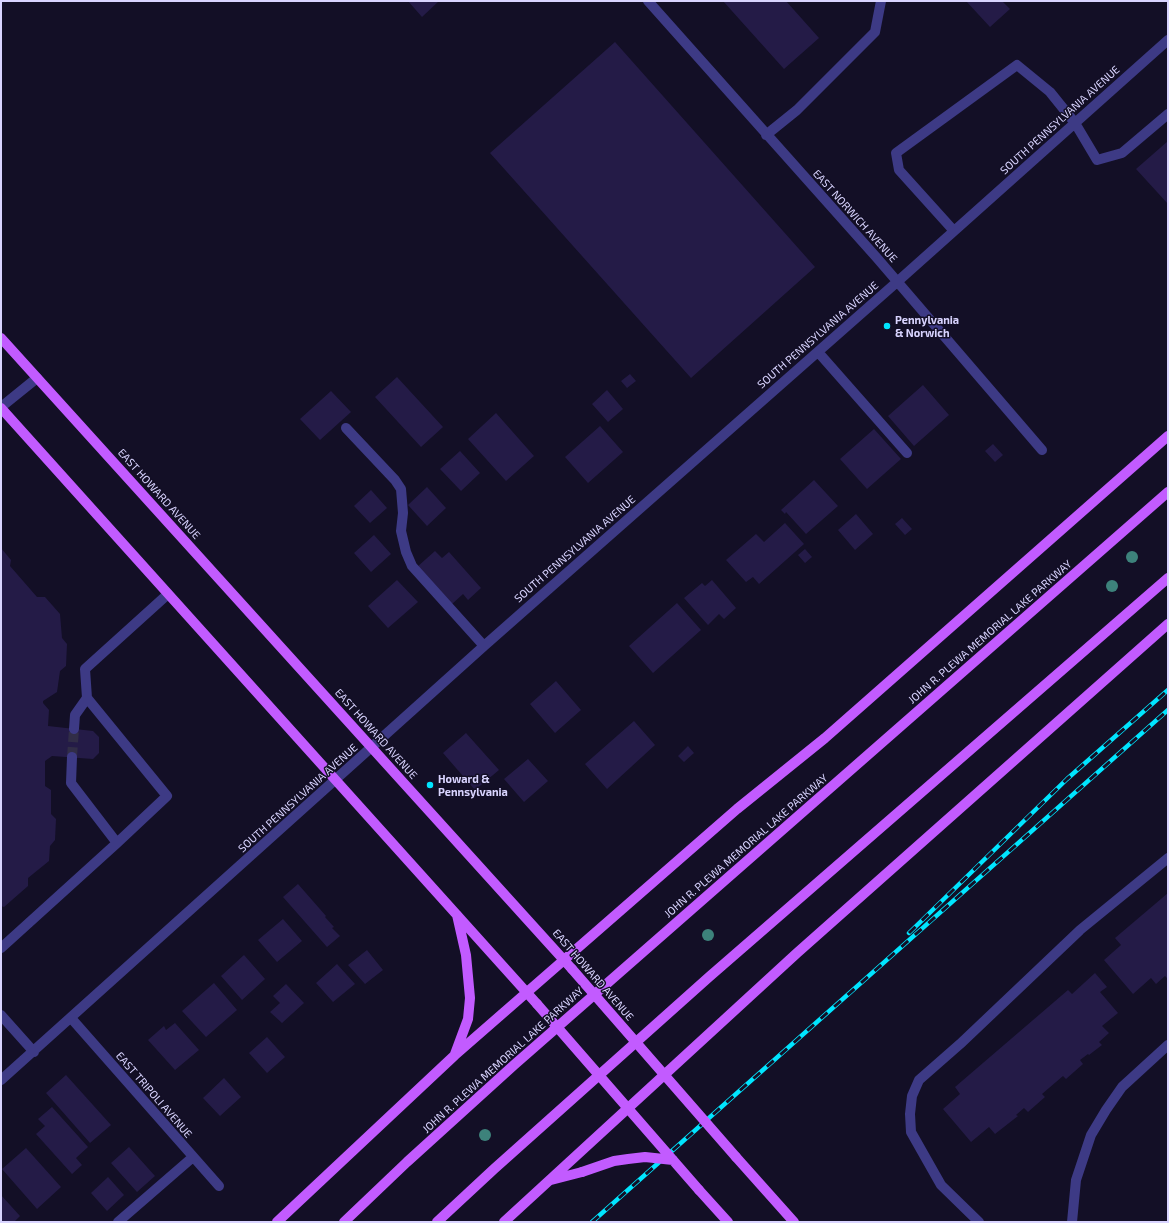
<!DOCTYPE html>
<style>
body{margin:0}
#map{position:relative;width:1169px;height:1223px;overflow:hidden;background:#130f26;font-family:"Exo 2",sans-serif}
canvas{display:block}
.frame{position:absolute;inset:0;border:2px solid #d9d4ff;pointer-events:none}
</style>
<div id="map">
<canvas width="1169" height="1223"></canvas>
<div class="frame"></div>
</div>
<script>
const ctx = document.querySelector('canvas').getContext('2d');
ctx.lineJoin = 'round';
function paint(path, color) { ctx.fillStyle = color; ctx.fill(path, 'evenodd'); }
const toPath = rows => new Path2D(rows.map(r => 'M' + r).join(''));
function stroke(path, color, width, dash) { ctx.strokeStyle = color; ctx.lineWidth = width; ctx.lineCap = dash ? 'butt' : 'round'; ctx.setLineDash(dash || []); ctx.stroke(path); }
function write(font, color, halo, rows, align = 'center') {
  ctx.font = font + ' "Exo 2",sans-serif'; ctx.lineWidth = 3; ctx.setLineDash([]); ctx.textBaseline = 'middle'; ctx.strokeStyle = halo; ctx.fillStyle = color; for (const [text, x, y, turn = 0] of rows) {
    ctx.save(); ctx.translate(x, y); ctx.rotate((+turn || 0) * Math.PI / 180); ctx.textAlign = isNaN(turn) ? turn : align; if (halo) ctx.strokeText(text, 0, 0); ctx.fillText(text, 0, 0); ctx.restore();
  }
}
const building = toPath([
 [408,1,439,1,422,17],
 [723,1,786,1,819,38,784,69],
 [966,1,1002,1,1010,9,990,27],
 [615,42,815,267,691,378,490,153],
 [1168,141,1168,204,1136,169],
 [630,374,636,381,627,388,621,381],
 [397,377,443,427,421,447,375,397],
 [923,385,949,415,914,446,888,416],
 [607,390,623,409,608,422,592,404],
 [331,391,351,412,320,440,300,419],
 [496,413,534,456,506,481,468,439],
 [600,426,623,452,588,483,565,457],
 [874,429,901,459,867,489,840,459],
 [993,444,1003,455,995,462,985,451],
 [460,451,480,473,461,491,440,469],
 [814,480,838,506,806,534,786,512,785,514,781,510],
 [427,487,446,508,427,526,408,505],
 [371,490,387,508,370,523,354,506],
 [856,514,873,534,855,550,838,530],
 [902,518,912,529,905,535,895,524],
 [785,523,804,544,759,584,753,577,746,582,726,560,756,534,764,542],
 [374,535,391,554,371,572,354,553],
 [1,548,11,560,10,566,37,597,45,597,60,614,62,638,67,644,66,666,60,671,57,692,43,701,43,703,49,710,48,726,93,731,99,737,99,753,93,759,52,756,45,761,45,786,51,790,51,814,56,819,55,840,50,846,49,861,28,878,28,886,4,907,1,906],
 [805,549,812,557,805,563,798,555],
 [435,551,442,558,449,552,481,588,468,600,463,594,451,605,417,567],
 [397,580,418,602,388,628,368,606],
 [712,580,736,608,724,619,719,614,708,625,684,598,702,583,705,586],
 [677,603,701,630,653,673,629,646],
 [556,681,581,710,555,733,530,704],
 [634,721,655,745,607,789,585,764],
 [466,733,499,770,475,790,443,753],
 [688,746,694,753,684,762,678,756],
 [528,759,548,781,524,802,504,779],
 [298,884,326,916,325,917,334,927,332,928,340,936,327,947,283,897],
 [1168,893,1168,977,1167,978,1165,976,1156,984,1151,978,1133,994,1104,960,1121,945,1115,938],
 [283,919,302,941,277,962,258,940],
 [367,950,383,970,365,984,348,965],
 [244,955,265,979,242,1000,221,976],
 [337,964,355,984,333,1002,316,983],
 [1095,973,1107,987,1100,992,1118,1013,1102,1026,1109,1033,1099,1042,1102,1045,1089,1055,1088,1054,1080,1060,1083,1064,1066,1079,1063,1076,1042,1094,1045,1097,1028,1112,1024,1108,1016,1115,1018,1116,995,1134,989,1127,971,1142,943,1109,960,1094,955,1087,1068,990,1072,994],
 [214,983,237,1010,206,1037,182,1011],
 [286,984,304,1003,282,1023,270,1012,280,1003,273,996],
 [175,1023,199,1050,175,1070,148,1040,164,1026,166,1030],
 [267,1037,285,1057,267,1073,249,1053],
 [66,1075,111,1125,90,1143,46,1093],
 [224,1078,241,1097,220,1116,203,1098],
 [52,1107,88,1147,76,1158,82,1165,72,1174,36,1134,45,1126,38,1119],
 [129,1147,155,1176,137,1192,111,1163],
 [26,1148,61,1187,37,1209,2,1169],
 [108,1177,124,1195,107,1211,91,1193],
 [1,1195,20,1216,14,1222,1,1222]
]);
const minorTunnel = toPath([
 [72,757,74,729]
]);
const minor = toPath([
 [648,1,877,258,1042,450],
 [766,135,797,110,875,32,881,1],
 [954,231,899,170,896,153,1017,65,1050,92,1075,123,1097,160,1122,153,1168,114],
 [818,352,907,453],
 [1,407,37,378],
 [346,428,395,480,401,489,403,513,401,531,406,552,412,566,484,646],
 [74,729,75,715,87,698],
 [72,757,71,783,117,843],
 [1,948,117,843,167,796,87,698,85,669,168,594],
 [1,1015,34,1052],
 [71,1018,219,1186],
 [1,1080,484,646,897,282,1168,40],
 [118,1222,193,1157],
 [979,1222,941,1185,911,1132,910,1114,912,1096,919,1080,960,1044,1080,930,1168,858],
 [1072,1222,1076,1180,1091,1135,1106,1110,1122,1087,1168,1045]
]);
const major = toPath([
 [1,338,572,969],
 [1,408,537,1004],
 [455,1054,468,1019,470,998,466,955,457,915],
 [736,1157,794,1222],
 [551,1180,582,1172],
 [699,1190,728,1222],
 [277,1222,455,1055,737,809,825,738,1168,436],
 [344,1222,407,1162,514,1065,1168,492],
 [437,1222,494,1169,709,977,1168,578],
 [504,1222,797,953,1168,624]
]);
const rail = toPath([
 [909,933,1067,779,1168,690],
 [592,1222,1168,710]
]);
const majorBridge = toPath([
 [572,969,736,1157],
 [537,1004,699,1190],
 [582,1172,614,1161,628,1159,645,1157,673,1160]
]);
const trees = [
 [1132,557],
 [1112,586],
 [708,935],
 [485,1135]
];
const markers = [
 [887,326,4,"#00e5ff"],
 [430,785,4,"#00e5ff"]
];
const streetNames = [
 ["SOUTH PENNSYLVANIA AVENUE",1060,120,-42],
 ["EAST NORWICH AVENUE",855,216,48],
 ["SOUTH PENNSYLVANIA AVENUE",818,335,-41],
 ["EAST HOWARD AVENUE",159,494,48],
 ["SOUTH PENNSYLVANIA AVENUE",575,549,-41],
 ["JOHN R. PLEWA MEMORIAL LAKE PARKWAY",990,632,-41],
 ["EAST HOWARD AVENUE",376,734,48],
 ["SOUTH PENNSYLVANIA AVENUE",298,798,-42],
 ["JOHN R. PLEWA MEMORIAL LAKE PARKWAY",746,846,-41],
 ["EAST HOWARD AVENUE",593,975,49],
 ["JOHN R. PLEWA MEMORIAL LAKE PARKWAY",503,1060,-42],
 ["EAST TRIPOLI AVENUE",154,1095,49]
];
const poiNames = [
 ["Pennylvania",895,320],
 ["& Norwich",895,333],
 ["Howard &",438,779],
 ["Pennsylvania",438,792]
];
paint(building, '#241b47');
stroke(minorTunnel, '#312d47', 10, [10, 5]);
stroke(minor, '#3d3a85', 10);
stroke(major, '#c25bff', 10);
stroke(rail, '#00e5ff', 4.5);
stroke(rail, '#130f26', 3, [9]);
stroke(majorBridge, '#c25bff', 10);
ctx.fillStyle = '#3d827b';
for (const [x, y] of trees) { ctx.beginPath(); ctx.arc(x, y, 6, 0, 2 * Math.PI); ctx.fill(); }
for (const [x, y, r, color] of markers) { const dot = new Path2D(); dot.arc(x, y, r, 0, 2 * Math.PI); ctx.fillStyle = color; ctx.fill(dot); stroke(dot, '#130f26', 1.5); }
write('11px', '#d9d4ff', '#130f26', streetNames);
write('bold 11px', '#d9d4ff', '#130f26', poiNames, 'left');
</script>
